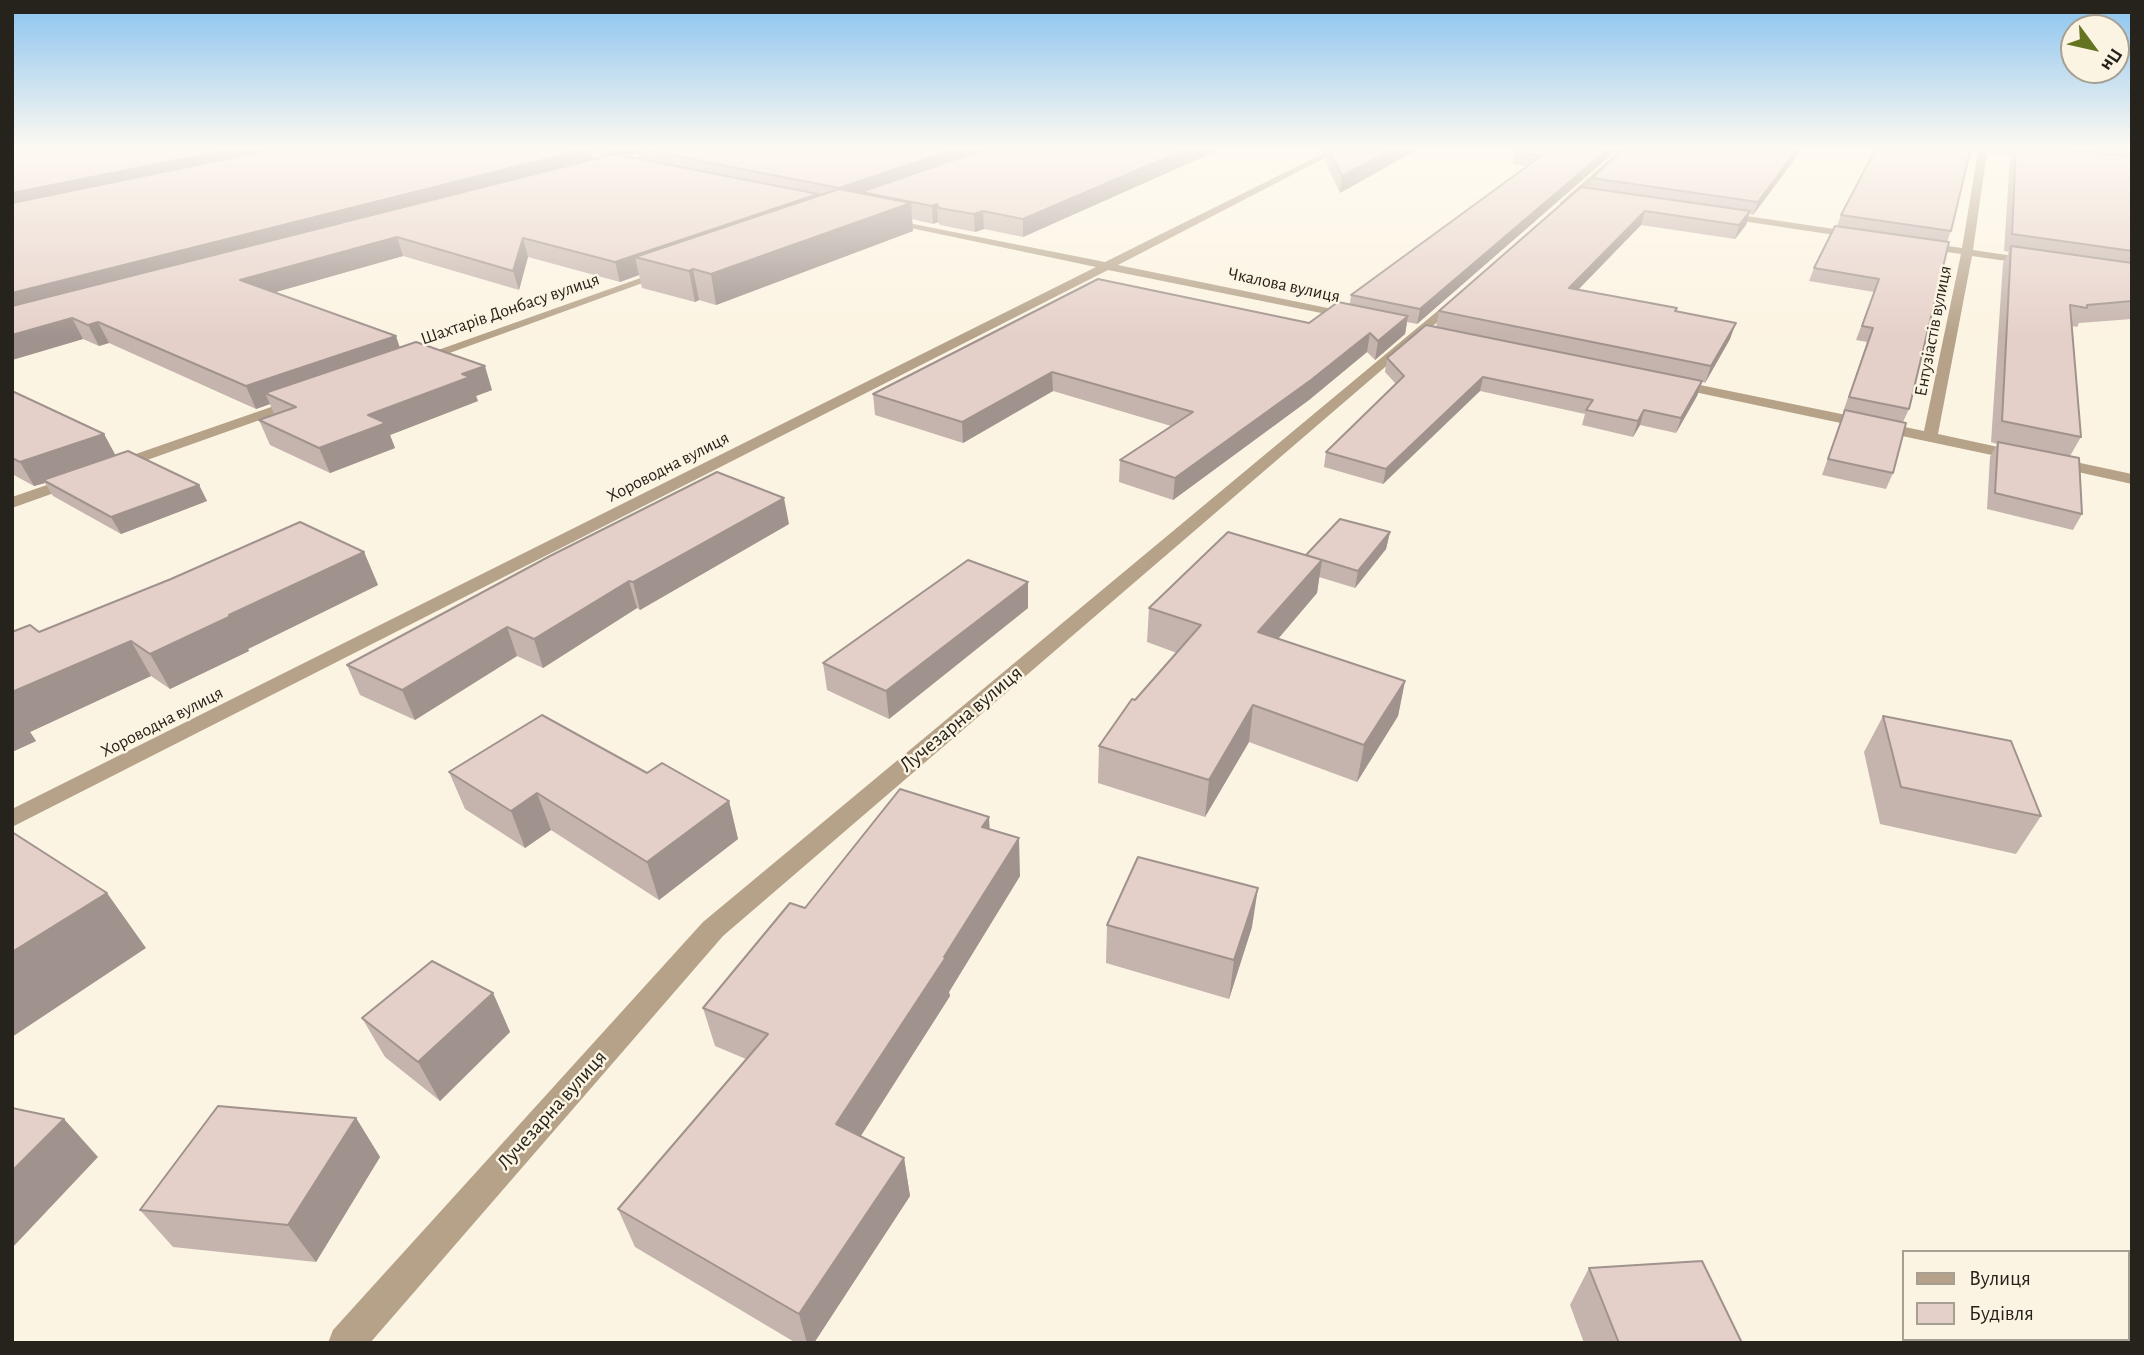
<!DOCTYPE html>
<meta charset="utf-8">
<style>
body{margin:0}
#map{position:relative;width:2144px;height:1355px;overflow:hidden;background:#fcf4e2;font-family:"Alegreya Sans",sans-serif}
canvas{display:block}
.frame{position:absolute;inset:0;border:14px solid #26231c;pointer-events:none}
.legend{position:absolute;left:1902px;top:1250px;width:228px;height:91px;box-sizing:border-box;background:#fcf4e2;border:2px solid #a6a093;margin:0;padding:9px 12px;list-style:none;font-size:21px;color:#26231c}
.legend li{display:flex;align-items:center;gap:14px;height:35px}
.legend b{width:35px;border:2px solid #a6a093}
.north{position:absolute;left:2060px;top:14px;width:70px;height:70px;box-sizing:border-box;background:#fcf4e2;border:2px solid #a6a093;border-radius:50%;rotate:123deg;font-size:19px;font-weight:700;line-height:28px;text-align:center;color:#26231c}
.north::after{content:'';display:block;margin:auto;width:24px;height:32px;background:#657421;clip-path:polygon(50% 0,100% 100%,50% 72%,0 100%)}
</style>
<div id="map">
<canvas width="2144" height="1355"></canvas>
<div class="frame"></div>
<ul class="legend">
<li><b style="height:9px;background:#b5a289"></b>Вулиця</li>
<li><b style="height:19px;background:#e5d0c9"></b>Будівля</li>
</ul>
<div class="north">Пн</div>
</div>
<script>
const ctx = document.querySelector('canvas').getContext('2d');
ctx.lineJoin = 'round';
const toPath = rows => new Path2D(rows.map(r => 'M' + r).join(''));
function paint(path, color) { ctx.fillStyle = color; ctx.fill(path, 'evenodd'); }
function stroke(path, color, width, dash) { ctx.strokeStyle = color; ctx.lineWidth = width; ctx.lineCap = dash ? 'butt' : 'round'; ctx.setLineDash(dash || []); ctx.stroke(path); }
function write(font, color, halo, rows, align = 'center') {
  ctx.font = font + ' "Alegreya Sans",sans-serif'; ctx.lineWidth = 5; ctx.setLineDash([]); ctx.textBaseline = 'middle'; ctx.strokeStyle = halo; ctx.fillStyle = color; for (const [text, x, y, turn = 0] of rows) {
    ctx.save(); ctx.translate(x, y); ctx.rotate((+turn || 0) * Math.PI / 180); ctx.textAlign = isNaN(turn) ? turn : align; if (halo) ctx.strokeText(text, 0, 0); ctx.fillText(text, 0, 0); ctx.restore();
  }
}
const minor = toPath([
 [1334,148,1344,148,1118,265,1352,313,1356,314,1356,320,1108,270,12,827,12,809,1096,267,887,223,882,220,883,218,1105,262,1334,148],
 [1622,148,1631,148,1566,207,1560,207,1560,203,1622,148],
 [1968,148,1991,148,2044,156,2040,159,1987,152,1973,250,2034,259,2040,262,2034,265,1972,256,1938,434,2026,453,2028,456,2026,459,2020,461,1666,386,1666,380,1671,379,1924,431,1961,254,1920,248,1915,245,1920,242,1962,248,1978,151,1968,148],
 [1720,212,1861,233,1866,236,1861,239,1716,217,1715,215,1720,212],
 [663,270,673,272,422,363,417,364,410,360,663,270],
 [1458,294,1464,298,1462,301,723,936,370,1343,328,1343,333,1330,703,922,1458,294],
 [297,398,304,402,302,405,119,470,113,472,105,467,107,464,297,398],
 [2052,457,2132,474,2132,484,2046,465,2044,462,2046,459,2052,457],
 [76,475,82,477,84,480,82,483,12,508,12,497,76,475]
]);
const wall = toPath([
 [12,148,1223,148,1023,237,984,229,975,232,940,225,938,222,933,224,912,219,913,231,716,305,699,300,695,302,642,288,639,275,620,282,528,257,519,290,403,256,275,292,400,347,492,390,476,396,478,401,390,435,395,448,330,473,270,445,259,420,274,414,270,404,256,409,109,343,99,346,83,339,12,360],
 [592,153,605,156,593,159],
 [637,153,638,159,625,156],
 [1318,148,1420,148,1340,193,1325,161,1326,149,1320,152],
 [1514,148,1619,148,1417,324,1407,322,1405,334,1375,360,1367,352,1309,400,1173,500,1119,482,1120,460,1171,426,1053,391,963,443,875,415,873,394,1309,323,1350,304,1351,295,1527,166,1513,164],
 [1625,148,1803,148,1753,215,1749,214,1746,225,1735,239,1641,225,1578,290,1677,308,1676,312,1730,339,1705,383,1702,382,1697,396,1676,433,1640,425,1633,437,1582,425,1585,414,1480,391,1383,484,1324,467,1326,452,1396,384,1385,372,1387,358,1436,327,1439,311,1589,188,1592,178],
 [2014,148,2132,148,2132,319,2079,323,2077,327,2072,326,2081,437,2070,456,2082,514,2073,530,1987,509,1990,457,1997,444,1991,442,2003,263,2009,252,2004,251,2010,157,2015,148],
 [1841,215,1951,231,1947,242,1909,409,1903,422,1893,473,1886,489,1822,475,1844,412,1843,412,1867,342,1856,340,1874,292,1809,281,1814,268,1837,226],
 [12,391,104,434,115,455,199,485,207,501,121,534,53,496,45,483,34,486,12,474],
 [789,524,640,610,637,608,543,668,517,656,415,720,360,695,347,665],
 [1390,532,1386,549,1355,588,1319,577,1317,593,1278,639,1405,681,1398,716,1357,782,1249,742,1205,817,1098,783,1099,746,1135,700,1177,653,1147,642,1149,608,1306,555],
 [364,552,378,585,248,649,249,651,170,689,151,676,30,732,36,741,12,752,12,632,39,632],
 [1028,582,1028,608,889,719,827,690,823,663],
 [1883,716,2041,816,2016,854,1880,824,1864,752],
 [449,772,647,773,729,801,738,839,659,900,551,830,525,848,465,809],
 [990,829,1020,876,949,992,950,996,861,1136,904,1158,910,1196,814,1343,796,1343,635,1247,618,1209,746,1059,715,1046,703,1008,805,908],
 [1107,925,1252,927,1229,999,1106,963],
 [493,993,510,1032,440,1101,385,1057,362,1018],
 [356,1118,380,1157,316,1262,173,1247,140,1210],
 [1589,1268,1742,1343,1584,1343,1570,1305]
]);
const shadedWall = toPath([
 [237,148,318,148,12,212,12,193],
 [590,148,594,164,12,316,12,293],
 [614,148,658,148,635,148,637,153,616,158],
 [959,148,1005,148,861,192,861,198,841,205,839,188],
 [1189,148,1223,148,1023,237,1023,219],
 [1321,148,1326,148,1326,149,1320,152],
 [1395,148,1420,148,1340,193,1342,176],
 [1609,148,1619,148,1417,324,1420,309],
 [1798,148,1803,148,1753,215,1758,202],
 [818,194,820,212,635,257,639,275,620,282,615,262],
 [911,203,913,231,716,305,711,274],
 [937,204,938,222,933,224,932,206],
 [983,211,984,229,975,232,974,214],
 [1645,211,1641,225,1565,303,1569,288],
 [1750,211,1746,225,1735,239,1739,225],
 [397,237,403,256,248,300,240,280],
 [523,238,528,257,519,290,513,271],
 [693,269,699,300,695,302,689,271],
 [1408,316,1405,334,1375,360,1378,341],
 [72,318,83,339,12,360,12,335],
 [98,322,109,343,99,346,88,325],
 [1736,323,1730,339,1705,383,1711,366],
 [1370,333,1367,352,1309,400,1173,500,1175,478],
 [396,336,403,357,265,393,270,404,256,409,246,386],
 [485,366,492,390,476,396,478,401,390,435,395,448,330,473,319,448,368,415,462,374],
 [1052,372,1053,391,963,443,962,422],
 [1483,377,1480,391,1383,484,1386,469],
 [1702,381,1697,396,1676,433,1681,418],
 [1644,410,1640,425,1633,437,1638,421],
 [104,434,117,458,43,480,45,483,34,486,20,462],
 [199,485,207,501,121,534,111,517],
 [784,498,789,524,640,610,633,582],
 [1390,532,1386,549,1355,588,1358,571],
 [364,552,378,585,248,649,249,651,170,689,150,654,229,615],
 [1322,560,1317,593,1254,667,1258,632],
 [629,581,637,608,543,668,534,639],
 [1028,582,1028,608,889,719,886,691],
 [507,627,517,656,415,720,402,690],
 [131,641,151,676,30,732,36,741,12,752,12,692],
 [1405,681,1398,716,1357,782,1364,745],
 [1253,705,1249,742,1205,817,1209,780],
 [537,793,551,830,525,848,511,811],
 [729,801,738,839,659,900,647,862],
 [989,817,991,854,982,827],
 [1019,838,1020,876,949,992,950,996,844,1162,836,1124],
 [1258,888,1252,927,1229,999,1234,960],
 [107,893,146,948,12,1037,12,952],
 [493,993,510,1032,440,1101,418,1062],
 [356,1118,380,1157,316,1262,288,1225],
 [64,1119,98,1157,12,1248,12,1171],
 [904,1158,910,1196,814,1343,807,1343,799,1314]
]);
const building = toPath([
 [12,148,237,148,12,193,12,148],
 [280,148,590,148,12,293,12,203,280,148],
 [635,148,959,148,839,188,635,148],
 [988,148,1189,148,1023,219,983,211,974,214,939,208,937,204,932,206,861,192,988,148],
 [1328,148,1395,148,1342,176,1328,148],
 [1516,148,1609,148,1420,309,1351,295,1541,156,1516,153,1516,148],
 [1625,148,1798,148,1758,202,1592,178,1625,148],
 [1876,148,1971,148,1951,231,1841,215,1876,148],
 [2016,148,2053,148,2132,157,2132,251,2012,234,2016,148],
 [614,154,818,194,615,262,523,238,513,271,397,237,240,280,396,336,246,386,98,322,88,325,72,318,12,335,12,306,614,154],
 [1581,187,1750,211,1739,225,1645,211,1569,288,1677,308,1675,311,1736,323,1711,366,1439,311,1581,187],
 [839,189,911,203,711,274,693,269,689,271,635,257,839,189],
 [1835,226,1949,242,1909,409,1849,397,1873,328,1862,326,1879,279,1814,268,1835,226],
 [2011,246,2132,263,2132,301,2087,305,2087,308,2070,305,2081,437,2002,421,2011,246],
 [1098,279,1309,323,1338,302,1408,316,1378,341,1370,333,1311,380,1175,478,1120,460,1193,412,1052,372,962,422,873,394,1098,279],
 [1426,325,1702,381,1681,418,1644,410,1638,421,1586,410,1593,400,1483,377,1386,469,1326,452,1404,376,1387,358,1426,325],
 [416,342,485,366,462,374,470,377,368,415,386,423,319,448,259,420,296,407,265,393,416,342],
 [12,391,104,434,20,462,12,458,12,391],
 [1845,410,1906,423,1893,473,1828,459,1845,410],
 [1998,442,2079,458,2082,514,1995,493,1998,442],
 [128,451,199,485,111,517,43,480,128,451],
 [717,472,784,498,633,582,629,581,534,639,507,627,402,690,347,665,550,556,717,472],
 [1340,519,1390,532,1358,571,1306,555,1340,519],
 [300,522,364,552,229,615,231,616,150,654,131,641,12,692,12,632,30,625,39,632,171,579,300,522],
 [1228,532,1322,560,1258,632,1405,681,1364,745,1253,705,1209,780,1099,746,1132,699,1135,700,1201,625,1149,608,1228,532],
 [968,560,1028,582,886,691,823,663,968,560],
 [542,715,647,773,662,763,729,801,647,862,537,793,511,811,449,772,542,715],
 [1883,716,2011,741,2041,816,1901,787,1883,716],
 [900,789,989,817,982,827,1019,838,944,957,946,957,836,1124,904,1158,799,1314,618,1209,768,1034,703,1008,790,903,805,908,900,789],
 [12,832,107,893,12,952,12,832],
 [1138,857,1258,888,1234,960,1107,925,1138,857],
 [432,961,493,993,418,1062,362,1018,432,961],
 [218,1106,356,1118,288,1225,140,1210,218,1106],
 [12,1108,64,1119,12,1171,12,1108],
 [1702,1261,1742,1343,1619,1343,1589,1268,1702,1261]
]);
const farStreetnames = [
 ["Чкалова вулиця",1284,285,12],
 ["Шахтарів Донбасу вулиця",510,309,-19],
 ["Ентузіастів вулиця",1933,331,-79],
 ["Хороводна вулиця",668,467,-27],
 ["Хороводна вулиця",162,722,-27]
];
const streetNames = [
 ["Лучезарна вулиця",961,719,-40],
 ["Лучезарна вулиця",552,1110,-48]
];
paint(minor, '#b5a289');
paint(wall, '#c5b3ad');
paint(shadedWall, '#a0928d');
paint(building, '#e5d0c9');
stroke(building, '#a0928d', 2);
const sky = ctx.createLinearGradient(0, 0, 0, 337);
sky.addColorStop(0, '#8ac3ef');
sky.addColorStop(0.44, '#fefaf2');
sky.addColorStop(1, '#fefaf200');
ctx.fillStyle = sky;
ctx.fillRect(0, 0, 2144, 337);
write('18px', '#26231c', '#fcf4e2', farStreetnames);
write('21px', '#26231c', '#fcf4e2', streetNames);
</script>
